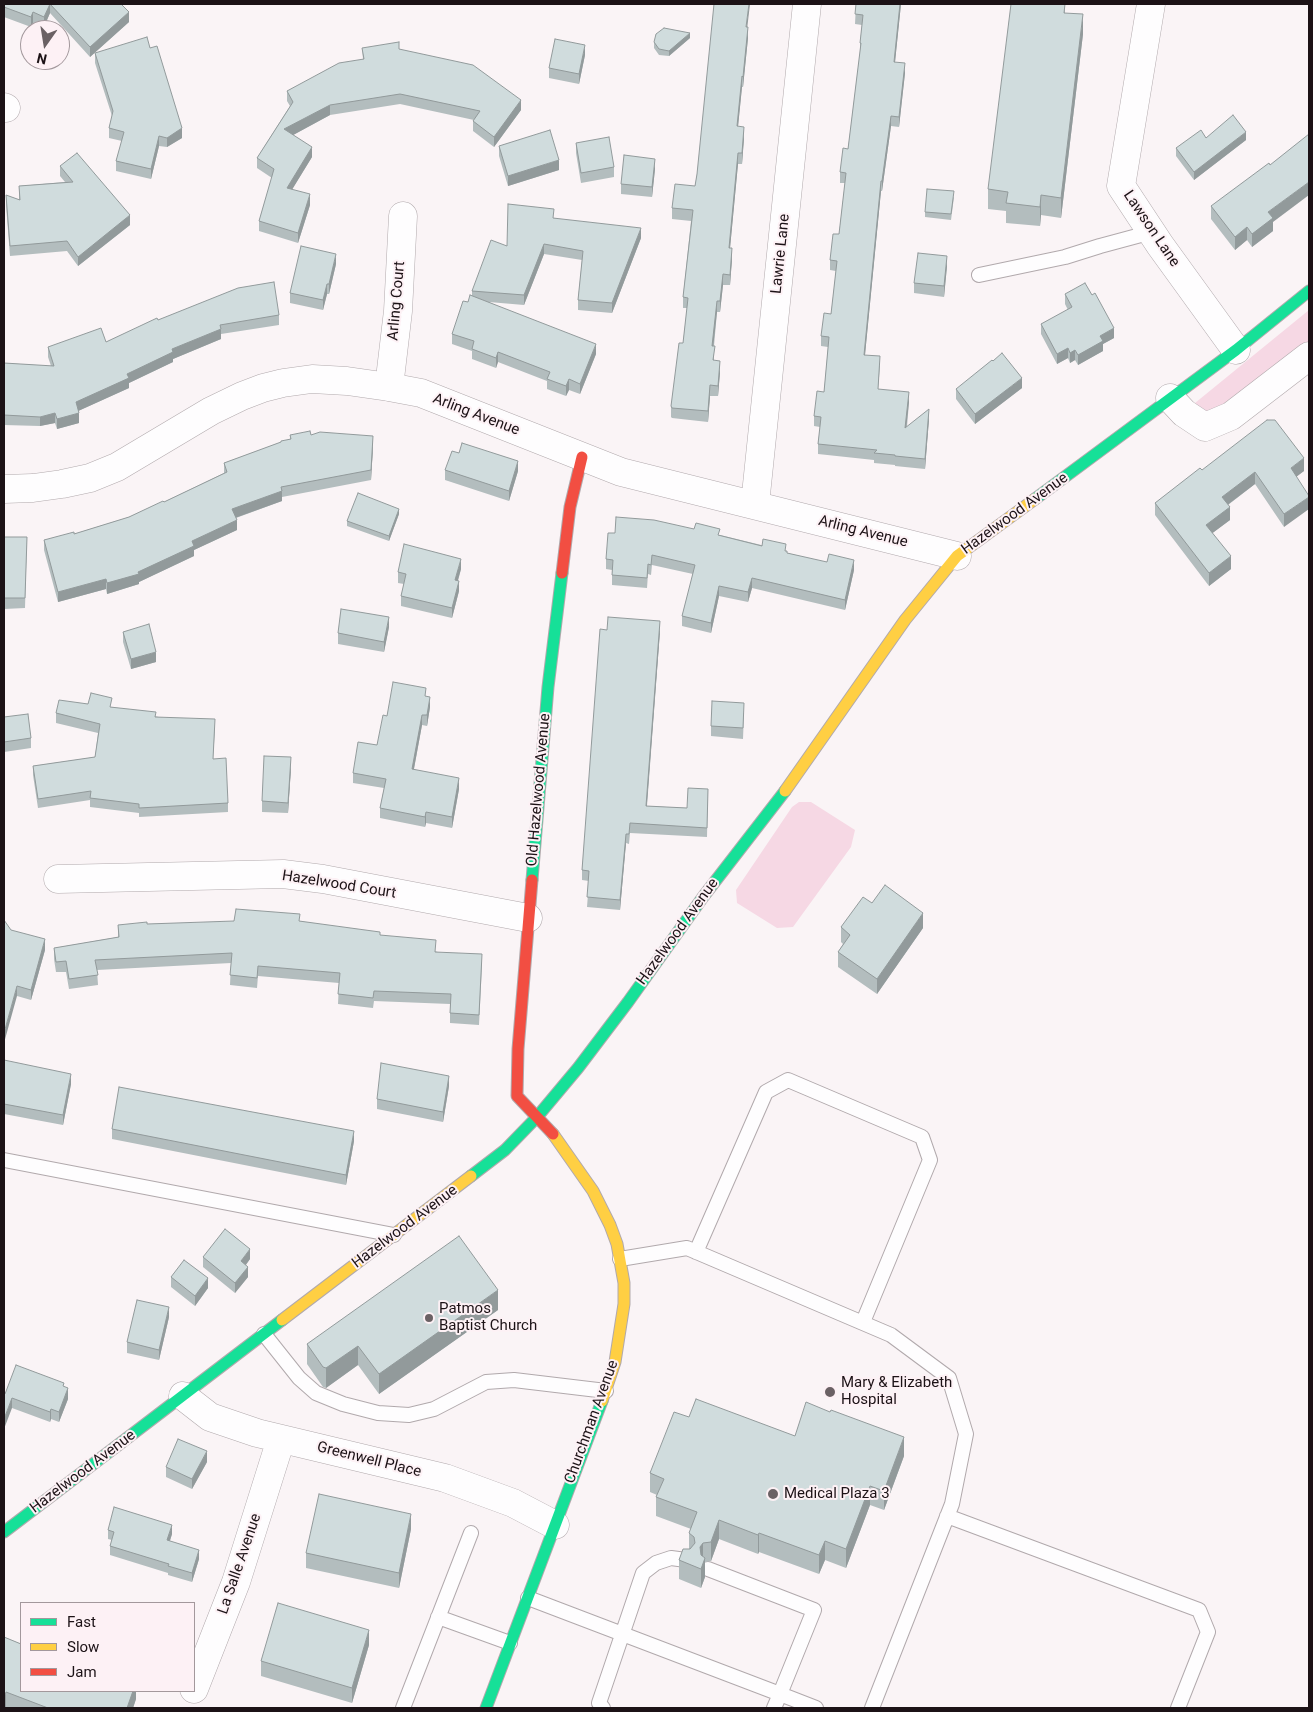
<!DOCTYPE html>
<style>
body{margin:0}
#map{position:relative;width:1313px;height:1712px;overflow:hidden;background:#faf4f6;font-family:Roboto,sans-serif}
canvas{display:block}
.frame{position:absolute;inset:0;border:5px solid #1c1216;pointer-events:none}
.legend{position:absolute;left:20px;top:1602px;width:175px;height:90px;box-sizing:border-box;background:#fdf1f5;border:1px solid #a3989c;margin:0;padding:6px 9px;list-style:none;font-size:15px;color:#1c1216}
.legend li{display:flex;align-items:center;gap:10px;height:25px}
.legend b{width:25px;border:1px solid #a3989c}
.north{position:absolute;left:20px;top:20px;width:50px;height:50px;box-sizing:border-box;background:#fdf1f5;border:1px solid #a3989c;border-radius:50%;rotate:193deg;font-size:14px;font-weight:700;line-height:20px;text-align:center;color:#1c1216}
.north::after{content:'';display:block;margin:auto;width:18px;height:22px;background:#6a6164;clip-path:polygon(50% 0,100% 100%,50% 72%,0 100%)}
</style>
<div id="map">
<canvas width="1313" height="1712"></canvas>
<div class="frame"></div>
<ul class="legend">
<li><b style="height:6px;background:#16e098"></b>Fast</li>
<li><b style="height:6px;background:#ffcf43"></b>Slow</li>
<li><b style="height:6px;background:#f24e42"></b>Jam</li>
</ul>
<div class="north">N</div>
</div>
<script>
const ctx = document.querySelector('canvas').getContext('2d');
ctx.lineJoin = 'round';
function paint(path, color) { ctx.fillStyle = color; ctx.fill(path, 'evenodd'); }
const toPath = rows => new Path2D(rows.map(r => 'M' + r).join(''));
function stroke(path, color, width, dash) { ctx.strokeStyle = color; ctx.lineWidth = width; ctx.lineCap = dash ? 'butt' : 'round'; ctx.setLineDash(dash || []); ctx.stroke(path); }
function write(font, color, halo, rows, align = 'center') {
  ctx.font = font + ' Roboto,sans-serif'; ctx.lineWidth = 4; ctx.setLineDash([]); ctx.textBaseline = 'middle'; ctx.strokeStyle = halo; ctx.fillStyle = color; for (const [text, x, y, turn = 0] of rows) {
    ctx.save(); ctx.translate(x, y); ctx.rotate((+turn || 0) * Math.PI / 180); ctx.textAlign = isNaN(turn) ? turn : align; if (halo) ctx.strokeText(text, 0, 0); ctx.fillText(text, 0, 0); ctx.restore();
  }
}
const green = toPath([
 [1309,310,1309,351,1220,414,1200,411,1195,403],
 [799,802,811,802,855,830,851,847,793,927,777,928,737,903,736,890,792,807]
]);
const lane = toPath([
 [979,275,1065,257,1100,246,1152,232],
 [4,1160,394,1235],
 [696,1252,766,1092,788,1080,922,1137,930,1160,863,1322],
 [620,1259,687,1248,891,1335,949,1378,966,1434,952,1504,872,1708],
 [264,1334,299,1378,316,1393,343,1404,378,1413,409,1415,434,1409,486,1382,514,1380,606,1391],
 [947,1516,1199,1610,1208,1632,1178,1708],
 [528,1598,780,1694,814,1610,708,1569],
 [438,1617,510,1643],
 [403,1708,471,1533],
 [603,1708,599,1703,643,1573,656,1563,671,1558,686,1560],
 [774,1708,780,1694,816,1708]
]);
const street = toPath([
 [1151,4,1121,186,1160,245,1236,350],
 [4,107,6,108],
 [389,387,398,311,403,216],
 [1170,398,1184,413,1205,427,1231,416,1309,356],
 [4,489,33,488,62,484,90,478,117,467,211,411,242,396,263,388,283,383,312,379,347,381,389,387,421,393,621,472,957,556],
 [755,504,807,4],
 [58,879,283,874,323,879,528,918],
 [183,1396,210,1417,257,1433,445,1478,513,1503,555,1525],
 [194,1689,236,1582,281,1439]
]);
const fast = toPath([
 [1035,499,1236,350,1309,291],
 [532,880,548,687,562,573],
 [471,1176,505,1150,537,1117,578,1068,628,1002,703,897,785,791],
 [4,1532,282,1320],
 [486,1708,602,1401]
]);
const slow = toPath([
 [785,791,905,620,957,556,1035,499],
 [553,1134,593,1191,610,1225,617,1244,624,1283,624,1304,615,1362,602,1401],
 [282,1320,471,1176]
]);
const jam = toPath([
 [562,573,570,507,582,457],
 [532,880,518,1049,517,1096,553,1134]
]);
const wall = toPath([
 [4,4,121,4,129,22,90,57,50,13,44,27,33,23,31,27,4,17],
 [856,4,901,4,895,62,905,73,899,127,891,126,882,191,881,191,865,355,880,366,878,389,909,402,907,427,929,419,925,469,895,466,895,465,874,463,874,460,818,454,818,444,820,427,814,426,814,416,824,392,828,347,821,346,821,336,831,314,836,271,830,270,830,260,839,234,845,183,840,183,840,172,848,149,860,53,860,43,862,25,855,24],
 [1065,4,1065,13,1083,34,1061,218,1041,215,1040,226,1006,223,1006,211,988,209,988,189],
 [747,27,748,38,743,87,742,87,738,126,744,138,742,164,738,164,730,248,732,259,730,285,723,285,720,312,717,312,714,346,714,361,720,372,718,396,710,396,708,422,672,418,671,417,671,406,683,343,687,308,683,308,683,297,691,221,672,219,672,208,695,186,697,174],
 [690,38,669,56,659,55,654,48,654,42],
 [150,48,182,138,167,147,159,146,151,179,116,171,116,161,122,141,109,138,109,128,112,116,95,63,95,53],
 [362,48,399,49,521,110,494,147,473,131,473,121,474,120,400,104,330,115,293,135,312,157,292,189,310,205,298,243,259,231,259,221,272,178,257,168,257,158,290,106,287,101,287,91,363,59],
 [585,55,579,84,549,78,549,68],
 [1206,138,1246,140,1194,180,1176,156,1176,148],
 [576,143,614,167,614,177,581,183,576,153],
 [499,146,559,170,508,186,499,156],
 [60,166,130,225,78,266,67,251,10,256,6,205,6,195,19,200,19,186,65,182,60,176],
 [655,169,652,197,621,194,621,184],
 [954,197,951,220,925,217,925,212],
 [1211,206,1273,222,1273,231,1252,247,1247,240,1235,250,1211,219],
 [554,218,641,238,612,313,578,310,578,300,582,260,544,254,524,305,489,302,596,354,580,394,569,390,566,396,547,389,547,381,498,362,496,368,472,359,472,351,452,344,452,334,468,302,472,296,472,291,507,246],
 [336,264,329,294,327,294,323,310,290,303,290,293],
 [947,266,944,297,914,293,914,283],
 [1065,294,1114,338,1103,344,1103,351,1078,365,1075,360,1070,363,1068,358,1057,364,1041,334,1041,324,1068,310,1065,304],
 [279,315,279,325,221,334,221,339,173,359,173,362,129,383,129,388,78,411,79,423,57,429,55,423,40,426,4,425,4,363,51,366,48,357,48,347,106,342,158,320],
 [1022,388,975,424,956,399,956,389],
 [290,435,311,435,373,447,371,480,282,497,282,501,236,518,237,530,194,550,194,556,139,582,139,584,107,594,106,589,58,602,44,550,44,540,74,534,129,517,164,502,224,473,224,463,290,439],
 [459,453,518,471,509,501,445,480,445,470],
 [1202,470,1304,471,1296,476,1284,527,1255,484,1228,505,1230,520,1212,533,1231,569,1209,586,1155,515,1155,503],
 [399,514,389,541,347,526,347,521],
 [615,533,720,535,786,551,787,553,854,570,845,610,752,588,748,602,719,596,711,633,682,626,682,616,693,574,652,565,651,575,648,574,647,588,612,585,612,570,606,569,606,559],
 [4,537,27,537,25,608,4,609],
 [461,569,458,581,459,591,452,618,401,606,401,596,404,584,398,583,398,572],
 [389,627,384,652,338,644,338,633],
 [607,630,660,631,647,806,687,808,708,789,707,837,630,833,629,844,626,843,620,910,587,907,589,881,582,880,582,870],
 [123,632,156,662,131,669,123,642],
 [426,696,430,707,427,726,422,725,414,769,459,789,452,828,426,823,425,827,380,818,380,808,384,788,353,783,353,773,377,745,387,716],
 [112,707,215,729,213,759,228,803,228,812,139,817,139,813,90,807,90,800,38,808,33,775,33,766,95,757,98,733,56,723,56,713],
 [744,713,743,739,711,736,711,726],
 [4,717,31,738,31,748,4,752],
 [291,768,288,813,262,812,262,801],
 [872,903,923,928,877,994,838,967,838,952,843,944,841,942,841,927],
 [300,921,380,935,482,965,479,1025,450,1023,450,1004,374,1001,373,1008,338,1004,339,983,258,976,257,988,230,985,231,963,97,970,98,985,69,989,66,972,56,972,54,959,54,948,118,937,118,925,147,924],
 [11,930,45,950,31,1000,17,996],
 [4,1060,71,1084,63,1125,4,1114],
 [449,1086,443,1122,377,1109,377,1099],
 [112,1129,354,1141,346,1185,112,1139],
 [203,1257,250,1259,246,1265,248,1277,235,1293,203,1267],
 [171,1277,208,1288,195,1306,171,1287],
 [498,1310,379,1394,358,1365,326,1388,323,1387,307,1364,307,1344],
 [169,1317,159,1360,127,1353,127,1342],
 [64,1387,68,1399,59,1422,51,1419,50,1422,12,1408,5,1394],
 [689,1417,795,1436,904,1456,884,1510,870,1505,846,1568,825,1560,819,1574,759,1552,758,1554,719,1539,711,1561,705,1562,705,1577,701,1588,679,1579,679,1560,689,1549,689,1533,691,1529,656,1516,656,1497,657,1495,650,1492,650,1473],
 [207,1462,192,1489,166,1477,166,1467],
 [411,1529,399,1588,306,1568,306,1553],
 [108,1530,172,1534,170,1541,199,1559,192,1582,168,1575,168,1573,110,1555,110,1546,112,1540,108,1539],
 [4,1637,136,1691,136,1699,133,1708,4,1708],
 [369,1645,352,1703,261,1676,261,1661]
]);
const shadedWall = toPath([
 [50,4,50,13,44,27,44,17],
 [749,4,750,4,746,38,746,27],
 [900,4,901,4,894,72,894,62],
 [33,12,33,23,31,27,31,17],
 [129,12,129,22,90,57,90,47],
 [1083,14,1083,34,1061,218,1061,198],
 [748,27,748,38,743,87,743,77],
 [690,33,690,38,669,56,669,51],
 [585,45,585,55,579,84,579,74],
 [905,63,905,73,899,127,899,117],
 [742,76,742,87,737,137,737,126],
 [521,100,521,110,494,147,494,137],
 [330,105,330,115,284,140,284,129],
 [891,116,891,126,882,191,882,181],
 [744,127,744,138,742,164,742,153],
 [182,128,182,138,167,147,167,138],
 [1246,132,1246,140,1194,180,1194,172],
 [159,136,159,146,151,179,151,169],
 [312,147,312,157,287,198,287,188],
 [738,153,738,164,729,259,729,248],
 [655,159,655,169,652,197,652,187],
 [559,160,559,170,508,186,508,176],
 [881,181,881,191,864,365,864,355],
 [1309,182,1309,195,1273,222,1273,231,1252,247,1252,234,1268,212],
 [310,194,310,205,298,243,298,233],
 [1041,195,1041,215,1040,226,1040,207],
 [130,215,130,225,78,266,78,257],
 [1247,227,1247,240,1235,250,1235,237],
 [641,228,641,238,612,313,612,303],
 [544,244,544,254,524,305,524,295],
 [732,248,732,259,730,285,730,275],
 [336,254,336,264,329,294,329,284],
 [947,256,947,266,944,297,944,286],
 [723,274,723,285,720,312,720,301],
 [327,284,327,294,323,310,323,300],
 [717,301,717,312,712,357,712,346],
 [1114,328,1114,338,1103,344,1103,351,1078,365,1078,355,1100,336],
 [221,329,221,339,173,359,173,362,129,383,129,388,76,412,76,402,172,349],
 [596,344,596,354,580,394,580,384],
 [1068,348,1068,358,1057,364,1057,354],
 [1075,350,1075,360,1070,363,1070,353],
 [498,352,498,362,496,368,496,358],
 [720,361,720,372,718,396,718,386],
 [1022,378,1022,388,975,424,975,414],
 [569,379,569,390,566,396,566,386],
 [710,385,710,396,708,422,708,411],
 [909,392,909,402,905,438,905,428],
 [929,409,929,419,925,469,925,459],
 [55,413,55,423,40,426,40,417],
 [79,413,79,423,57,429,57,419],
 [373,436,373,447,371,480,371,470],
 [1304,458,1304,471,1291,481,1291,468],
 [518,461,518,471,509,501,509,491],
 [1255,472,1255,484,1222,509,1222,497],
 [282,491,282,501,232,519,232,509],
 [1309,497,1309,509,1284,527,1284,514],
 [1230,507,1230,520,1206,538,1206,525],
 [399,509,399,514,389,541,389,536],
 [237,520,237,530,194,550,194,556,139,582,139,584,107,594,107,583,138,572,192,541],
 [1231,556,1231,569,1209,586,1209,573],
 [461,559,461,569,455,590,455,580],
 [854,560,854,570,845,610,845,600],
 [752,578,752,588,748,602,748,592],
 [106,579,106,589,58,602,58,592],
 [459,581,459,591,452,618,452,608],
 [719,586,719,596,711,633,711,623],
 [389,617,389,627,384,652,384,642],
 [660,621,660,631,646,816,646,806],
 [156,652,156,662,131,669,131,659],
 [430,697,430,707,427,726,427,715],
 [422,715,422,725,412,779,412,769],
 [291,757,291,768,288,813,288,803],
 [459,778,459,789,452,828,452,817],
 [426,812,426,823,425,827,425,817],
 [626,834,626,843,620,910,620,900],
 [923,913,923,928,877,994,877,979],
 [45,939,45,950,31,1000,31,990],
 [17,986,17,996,4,1043,4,1033],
 [71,1074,71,1084,63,1125,63,1115],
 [449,1076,449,1086,443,1122,443,1112],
 [354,1131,354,1141,346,1185,346,1175],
 [250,1249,250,1259,241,1271,241,1261],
 [248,1267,248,1277,235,1293,235,1283],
 [208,1278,208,1288,195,1306,195,1296],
 [498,1290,498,1310,379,1394,379,1374],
 [169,1307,169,1317,159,1360,159,1350],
 [358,1346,358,1365,326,1388,326,1368],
 [68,1388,68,1399,59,1422,59,1412],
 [12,1398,12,1408,4,1429,4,1419],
 [51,1409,51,1419,50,1422,50,1412],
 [904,1437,904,1456,884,1510,884,1491],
 [207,1451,207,1462,192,1489,192,1479],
 [870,1486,870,1505,846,1568,846,1549],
 [411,1514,411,1529,399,1588,399,1573],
 [719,1520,719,1539,711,1561,711,1542],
 [172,1525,172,1534,167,1549,167,1540],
 [759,1533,759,1552,758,1554,758,1535],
 [825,1541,825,1560,819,1574,819,1555],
 [703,1543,703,1562,700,1566,700,1547],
 [199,1550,199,1559,192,1582,192,1573],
 [705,1558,705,1577,701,1588,701,1569],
 [369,1630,369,1645,352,1703,352,1688],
 [133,1691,136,1691,136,1699,133,1708,127,1708],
 [6,1692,6,1708,4,1708,4,1699]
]);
const building = toPath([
 [4,4,50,4,44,17,33,12,31,17,4,7,4,4],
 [50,4,121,4,129,12,90,47,50,4],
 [714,4,749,4,746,27,748,27,743,77,742,76,737,126,744,127,742,153,738,153,729,248,732,248,730,275,723,274,720,301,717,301,712,346,715,346,713,360,720,361,718,386,710,385,708,411,672,408,671,406,679,343,683,343,688,298,683,297,693,210,672,208,675,184,695,186,697,174,714,4],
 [856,4,900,4,894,62,905,63,899,117,891,116,882,181,881,181,864,355,880,356,878,389,909,392,905,428,929,409,925,459,895,456,895,455,874,453,877,450,818,444,821,417,814,416,817,391,824,392,829,337,821,336,824,313,831,314,837,261,830,260,833,234,839,234,846,173,840,172,843,148,848,149,861,43,860,43,863,15,855,14,856,4],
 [1011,4,1065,4,1064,13,1083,14,1061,198,1041,195,1040,207,1006,203,1008,192,988,189,1011,4],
 [664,28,690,33,669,51,659,49,654,42,656,34,664,28],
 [147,37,150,48,157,46,182,128,167,138,159,136,151,169,116,161,124,132,109,128,113,111,95,53,147,37],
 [555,39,585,45,579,74,549,68,555,39],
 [399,42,399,49,473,65,521,100,494,137,473,121,480,111,400,94,330,105,284,129,312,147,287,188,310,194,298,233,259,221,274,169,257,158,293,102,287,91,339,63,364,59,362,48,399,42],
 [1233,115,1246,132,1194,172,1176,148,1201,130,1206,138,1233,115],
 [550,130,559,160,508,176,499,146,550,130],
 [1309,134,1309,182,1268,212,1273,218,1252,234,1247,227,1235,237,1211,206,1269,163,1270,165,1309,134],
 [609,137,614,167,581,173,576,143,609,137],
 [77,153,130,215,78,257,67,241,10,246,6,195,20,200,19,186,73,182,60,166,77,153],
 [624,155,655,159,652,187,621,184,624,155],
 [927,189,954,191,951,214,925,212,927,189],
 [508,204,554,209,553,218,641,228,612,303,578,300,583,251,544,244,524,295,472,291,491,240,507,246,508,204],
 [301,246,336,254,329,284,327,284,323,300,290,293,301,246],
 [918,253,947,256,944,286,914,283,918,253],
 [274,282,279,315,220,325,221,329,172,349,173,352,127,374,129,378,76,402,79,413,57,419,55,413,40,417,4,415,4,363,54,366,48,347,101,328,106,342,157,318,158,320,238,288,274,282],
 [1085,283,1092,295,1095,293,1114,328,1100,336,1103,341,1078,355,1075,350,1070,353,1068,348,1057,354,1041,324,1072,307,1065,294,1085,283],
 [470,295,596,344,580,384,569,379,566,386,547,379,550,372,498,352,496,358,472,349,474,341,452,334,463,301,468,302,470,295],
 [1002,353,1022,378,975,414,956,389,992,360,993,361,1002,353],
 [1267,420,1275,420,1304,458,1291,468,1309,496,1309,497,1284,514,1255,472,1222,497,1230,507,1206,525,1231,556,1209,573,1155,503,1200,468,1202,470,1267,420],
 [310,431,311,435,320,432,373,436,371,470,281,487,282,491,232,509,237,520,192,541,194,546,138,572,139,574,107,583,106,579,58,592,44,540,74,532,74,534,129,517,163,501,164,502,227,472,224,463,281,442,281,441,291,439,290,435,310,431],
 [462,443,518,461,509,491,445,470,452,451,459,453,462,443],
 [358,493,399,509,389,536,347,521,358,493],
 [616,517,654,520,694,529,696,523,720,529,718,535,762,546,763,539,786,544,785,551,787,551,787,553,827,562,829,554,854,560,845,600,752,578,748,592,719,586,711,623,682,616,695,565,652,555,651,565,648,564,647,578,612,575,613,560,606,559,608,533,615,533,616,517],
 [4,537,27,537,25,598,4,598,4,537],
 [404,544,461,559,455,580,459,581,452,608,401,596,406,574,398,572,404,544],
 [341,609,389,617,384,642,338,633,341,609],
 [608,617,660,621,646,806,687,808,688,788,708,789,707,828,630,823,629,834,626,834,620,900,587,897,589,871,582,870,600,629,607,630,608,617],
 [149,624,156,652,131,659,123,632,149,624],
 [393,682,426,688,425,696,430,697,427,715,422,715,412,769,459,778,452,817,426,812,425,817,380,808,386,779,353,773,358,742,377,745,383,715,387,716,393,682],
 [91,693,112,698,110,707,156,712,155,717,215,719,213,759,226,758,228,803,139,808,139,804,90,798,91,791,38,799,33,766,95,757,100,724,56,713,59,700,88,704,91,693],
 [712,701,744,703,743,728,711,726,712,701],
 [28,714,31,738,4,742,4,717,28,714],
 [264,756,291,757,288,803,262,801,264,756],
 [885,885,923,913,877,979,838,952,850,935,841,927,863,897,872,903,885,885],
 [236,909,300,914,299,921,380,932,380,935,436,940,435,952,482,954,479,1015,450,1013,451,994,374,991,373,998,338,994,340,973,258,966,257,978,230,975,232,953,95,960,98,975,69,979,66,961,56,962,54,948,119,937,118,925,147,922,147,924,234,921,236,909],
 [4,920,11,930,45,939,31,990,17,986,4,1033,4,920],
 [4,1060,71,1074,63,1115,4,1104,4,1060],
 [381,1063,449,1076,443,1112,377,1099,381,1063],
 [119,1087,354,1131,346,1175,112,1129,119,1087],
 [225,1229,250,1249,241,1261,248,1267,235,1283,203,1257,225,1229],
 [459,1236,498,1290,379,1374,358,1346,326,1368,323,1367,307,1344,459,1236],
 [184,1260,208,1278,195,1296,171,1277,184,1260],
 [137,1300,169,1307,159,1350,127,1342,137,1300],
 [16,1365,64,1383,63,1386,68,1388,59,1412,51,1409,50,1412,12,1398,4,1419,4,1393,5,1394,16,1365],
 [696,1399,795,1436,806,1402,830,1412,831,1410,904,1437,884,1491,870,1486,846,1549,825,1541,819,1555,759,1533,758,1535,719,1520,711,1542,703,1543,700,1547,701,1555,705,1558,701,1569,679,1560,683,1549,690,1549,695,1543,694,1537,689,1533,697,1512,656,1497,664,1479,650,1473,674,1412,689,1417,696,1399],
 [178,1439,207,1451,192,1479,166,1467,178,1439],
 [319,1494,411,1514,399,1573,306,1553,319,1494],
 [114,1507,172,1525,167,1540,199,1550,192,1573,168,1566,169,1564,110,1546,114,1532,108,1530,114,1507],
 [278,1603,369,1630,352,1688,261,1661,278,1603],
 [4,1637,21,1644,21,1691,133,1691,127,1708,48,1708,6,1692,4,1699,4,1637]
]);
const markers = [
 [429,1318,5,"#6a6164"],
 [830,1392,6,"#6a6164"],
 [773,1494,6,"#6a6164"]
];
const streetNames = [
 ["Lawson Lane",1151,229,56],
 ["Lawrie Lane",781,254,-84],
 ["Arling Court",397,301,-85],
 ["Arling Avenue",476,415,21],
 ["Hazelwood Avenue",1015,514,-36],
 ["Arling Avenue",863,532,14],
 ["Old Hazelwood Avenue",539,790,-85],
 ["Hazelwood Court",339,885,9],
 ["Hazelwood Avenue",678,932,-54],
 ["Hazelwood Avenue",405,1227,-37],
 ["Churchman Avenue",592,1422,-70],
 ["Greenwell Place",369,1460,14],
 ["Hazelwood Avenue",83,1472,-37],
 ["La Salle Avenue",240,1564,-71]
];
const poiNames = [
 ["Patmos",439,1309],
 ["Baptist Church",439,1326],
 ["Mary & Elizabeth",841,1383],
 ["Hospital",841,1400],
 ["Medical Plaza 3",784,1494]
];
paint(green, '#f6d8e4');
stroke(lane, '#b1a9ac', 16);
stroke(street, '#b1a9ac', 29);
stroke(fast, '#b1a9ac', 13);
stroke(slow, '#b1a9ac', 13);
stroke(jam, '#b1a9ac', 13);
stroke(lane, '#fefdfe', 14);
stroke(street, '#fefdfe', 28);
stroke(fast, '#16e098', 11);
stroke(slow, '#ffcf43', 11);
stroke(jam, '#f24e42', 11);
paint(wall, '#b3bdbe');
paint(shadedWall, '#929a9b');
paint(building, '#d0dcdd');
stroke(building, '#929a9b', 1);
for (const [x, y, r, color] of markers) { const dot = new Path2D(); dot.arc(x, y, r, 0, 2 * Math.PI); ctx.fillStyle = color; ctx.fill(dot); stroke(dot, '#fdf1f5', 2); }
write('15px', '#1c1216', '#fdf1f5', streetNames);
write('15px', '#1c1216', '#fdf1f5', poiNames, 'left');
</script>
